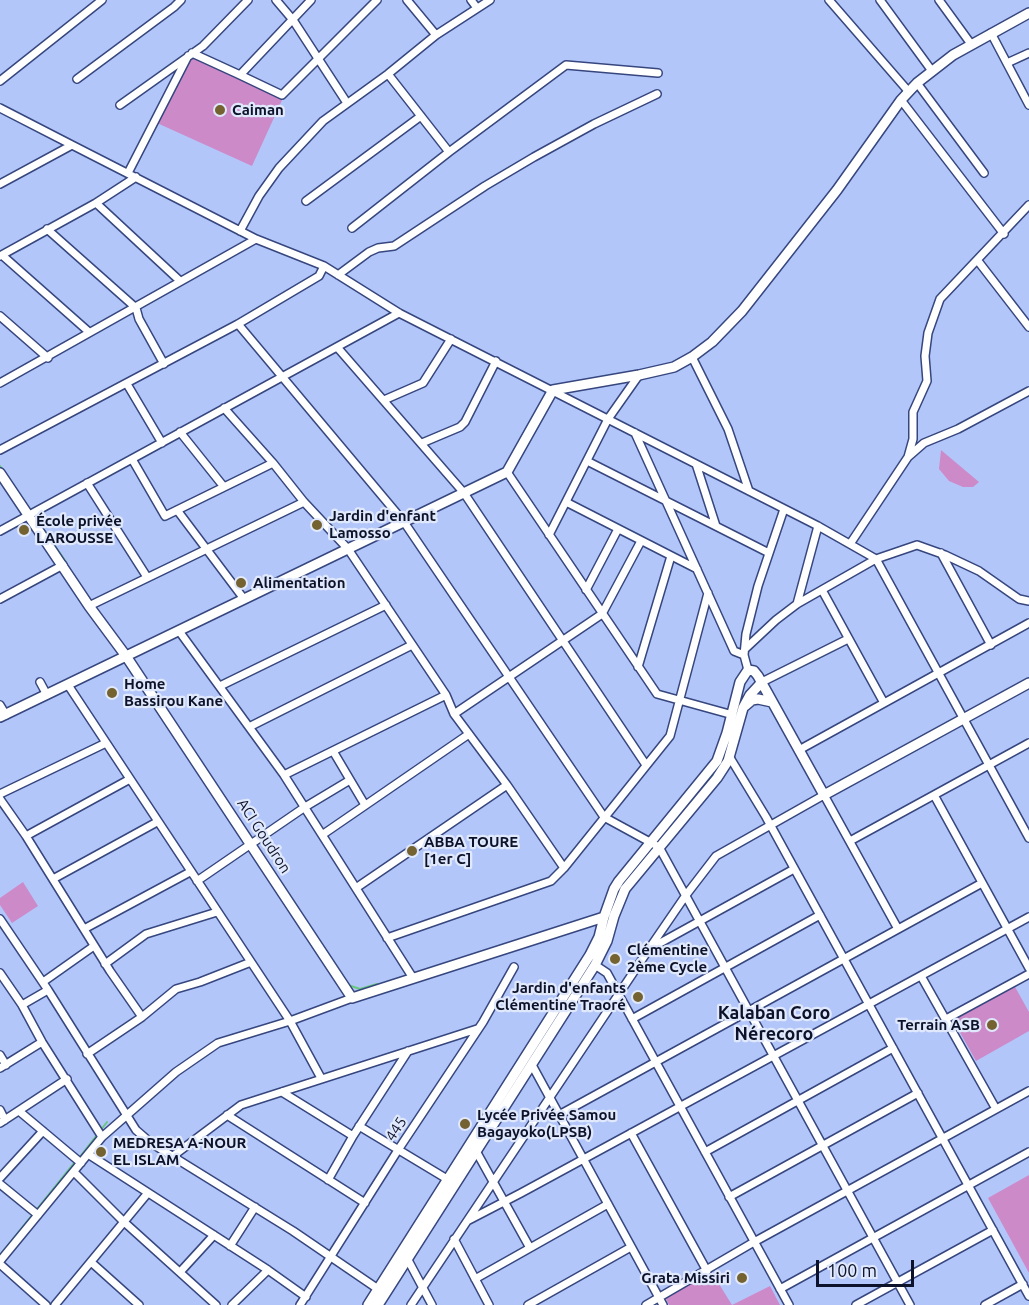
<!DOCTYPE html>
<meta charset="utf-8">
<style>
body{margin:0}
#map{position:relative;width:1029px;height:1305px;overflow:hidden;background:#b3c6fa;font-family:Ubuntu,sans-serif}
canvas{display:block}
.scale{position:absolute;left:816px;top:1260px;width:98px;height:27px;box-sizing:border-box;border:3px solid #0c1229;border-top:0;padding-left:8px;font-size:18px;line-height:21px;white-space:nowrap;color:#0c1229;-webkit-text-stroke:4px #e0e8fc;paint-order:stroke}
</style>
<div id="map">
<canvas width="1029" height="1305"></canvas>
<div class="scale">100 m</div>
</div>
<script>
const ctx = document.querySelector('canvas').getContext('2d');
ctx.lineJoin = 'round';
function paint(path, color) { ctx.fillStyle = color; ctx.fill(path, 'evenodd'); }
const toPath = rows => new Path2D(rows.map(r => 'M' + r).join(''));
function stroke(path, color, width, dash) { ctx.strokeStyle = color; ctx.lineWidth = width; ctx.lineCap = dash ? 'butt' : 'round'; ctx.setLineDash(dash || []); ctx.stroke(path); }
function write(font, color, halo, rows, align = 'center') {
  ctx.font = font + ' Ubuntu,sans-serif'; ctx.lineWidth = 4.5; ctx.setLineDash([]); ctx.textBaseline = 'middle'; ctx.strokeStyle = halo; ctx.fillStyle = color; for (const [text, x, y, turn = 0] of rows) {
    ctx.save(); ctx.translate(x, y); ctx.rotate((+turn || 0) * Math.PI / 180); ctx.textAlign = isNaN(turn) ? turn : align; if (halo) ctx.strokeText(text, 0, 0); ctx.fillText(text, 0, 0); ctx.restore();
  }
}
const green = toPath([
 [189,54,283,98,252,166,157,123],
 [941,450,979,482,973,487,963,487,949,481,939,469],
 [23,882,38,906,12,923,0,905,0,898],
 [1014,985,1029,1012,1029,1031,976,1061,953,1020],
 [1029,1175,1029,1273,988,1198],
 [711,1271,732,1305,770,1286,780,1305,669,1305,665,1297]
]);
const stream = toPath([
 [0,466,66,562],
 [348,985,360,989,377,984],
 [79,1158,107,1122],
 [0,1255,75,1162]
]);
const street = toPath([
 [276,0,293,20,347,103],
 [311,0,240,75,282,95,377,0],
 [407,0,436,35],
 [471,0,477,8],
 [829,0,909,92],
 [880,0,932,71],
 [939,0,971,44],
 [991,33,1029,105],
 [192,53,240,75],
 [1007,63,1029,53],
 [388,74,449,152],
 [77,79,174,7,181,0],
 [0,81,102,0],
 [917,83,984,173],
 [901,100,1004,234],
 [120,105,203,46,248,0],
 [0,108,72,145,0,184],
 [128,173,188,56],
 [306,201,421,116],
 [96,203,136,177],
 [352,228,449,152,566,65,658,73],
 [47,229,136,308,139,319,164,364],
 [240,231,259,196,279,168,323,121,388,74,436,35,490,0],
 [256,239,324,266,399,313,818,526,876,559,1029,838],
 [2,255,89,332],
 [0,256,96,203,180,281],
 [978,261,1029,327],
 [338,275,369,252,378,248,394,246,485,186,534,157,594,124,657,94],
 [0,316,48,358],
 [238,324,404,522,604,817,659,847,910,1305],
 [337,347,464,493,646,765],
 [692,357,728,429,749,491],
 [0,383,256,239,72,145],
 [127,384,162,443],
 [384,400,423,383,451,339],
 [224,408,273,463,304,502,348,549,446,695,454,714,507,785,564,868],
 [180,432,224,487],
 [635,433,734,651,744,655],
 [422,443,460,427,465,422,496,361],
 [0,450,238,324,319,276,324,266],
 [908,457,924,443,958,429,1029,391],
 [132,459,165,516,273,463],
 [587,461,769,553],
 [696,464,716,526],
 [507,472,657,694,733,715],
 [87,483,147,577],
 [566,502,697,569],
 [177,510,244,599],
 [0,531,399,313],
 [549,535,608,419,639,375],
 [850,544,908,457,913,439,913,412,927,381,925,356,928,333,940,299,1029,205],
 [941,553,991,645],
 [586,590,618,529],
 [822,590,884,703],
 [0,599,63,565],
 [797,604,818,526],
 [89,606,304,502],
 [179,631,284,775,413,978],
 [745,649,776,620,797,604,876,559,917,545,945,555,979,571,1019,599,1029,601],
 [638,667,671,556],
 [748,670,744,655,746,634,758,586,784,509],
 [40,682,47,695],
 [762,682,848,639],
 [68,685,290,1021,321,1078],
 [220,686,386,605],
 [0,705,6,715],
 [454,714,602,614,641,541],
 [249,727,412,645],
 [799,750,1029,623],
 [333,751,365,805],
 [729,756,766,817,1029,1296],
 [284,775,446,695],
 [0,794,106,743],
 [934,795,1029,968],
 [0,799,26,836,110,971,142,1017],
 [322,835,469,734],
 [26,836,130,779],
 [850,841,1029,743],
 [53,879,157,822],
 [197,881,305,807,350,780],
 [356,888,507,785],
 [0,919,48,990,136,1130,151,1143,293,1231,378,1289],
 [84,929,190,872],
 [387,938,551,881,564,868,670,736,708,593],
 [651,948,794,869],
 [105,964,146,934,217,912],
 [595,965,607,973,789,1305],
 [0,973,22,1005,42,1042,102,1137],
 [921,976,996,1109],
 [43,982,94,946],
 [22,1005,48,990],
 [632,1019,820,915],
 [946,1019,1029,974],
 [87,1054,142,1017,176,989,200,982,251,962],
 [0,1055,6,1065],
 [532,1065,663,1305],
 [0,1068,42,1042],
 [282,1092,353,1136],
 [0,1110,5,1120],
 [19,1111,81,1163],
 [227,1115,365,1203],
 [559,1115,982,883],
 [0,1123,67,1079],
 [359,1126,447,1179],
 [631,1133,707,1271],
 [476,1151,530,1248],
 [705,1152,893,1048],
 [88,1154,268,1270,306,1297],
 [173,1156,241,1105,477,1029],
 [74,1172,123,1221,216,1305],
 [0,1178,43,1131],
 [328,1180,353,1136,408,1051],
 [0,1184,38,1215],
 [729,1197,918,1093],
 [469,1220,521,1193,1029,917],
 [454,1239,489,1305],
 [230,1246,255,1207],
 [408,1260,432,1305],
 [0,1261,102,1137,176,1072,218,1043,290,1021,352,998],
 [91,1262,139,1305],
 [0,1264,46,1305],
 [181,1271,214,1235],
 [475,1279,608,1204],
 [780,1289,1029,1152],
 [55,1305,147,1194],
 [232,1305,268,1270],
 [300,1305,398,1150,483,1022,514,967],
 [411,1305,649,949,686,895,716,856,824,795,898,929],
 [528,1305,631,1247],
 [646,1305,754,1242,1029,1091],
 [856,1305,993,1230],
 [985,1305,1023,1284]
]);
const secondary = toPath([
 [0,473,89,606,126,656,352,998,604,917],
 [745,706,752,700,758,699,772,702],
 [0,717,507,472,553,390,639,375,674,367,692,357,712,342,742,311,837,190,901,100,917,83,953,55,1029,13],
 [368,1305,590,955,599,937,604,917,614,889,619,881,717,761,727,733,740,682,748,670,754,671,758,676,824,795,1029,683],
 [378,1305,595,965,607,941,614,916,625,889,717,778,728,761,743,708,750,695,762,682]
]);
const markers = [
 [220,110,6,"#756231"],
 [317,525,6,"#756231"],
 [24,530,6,"#756231"],
 [241,583,6,"#756231"],
 [112,693,6,"#756231"],
 [412,851,6,"#756231"],
 [615,959,6,"#756231"],
 [638,997,6,"#756231"],
 [992,1025,6,"#756231"],
 [465,1124,6,"#756231"],
 [101,1152,6,"#756231"],
 [742,1278,6,"#756231"]
];
const poiNames = [
 ["Caiman",232,110],
 ["Jardin d'enfant",329,516],
 ["Lamosso",329,533],
 ["École privée",36,521],
 ["LAROUSSE",36,538],
 ["Alimentation",253,583],
 ["Home",124,684],
 ["Bassirou Kane",124,701],
 ["ABBA TOURE",424,842],
 ["[1er C]",424,859],
 ["Clémentine",627,950],
 ["2ème Cycle",627,967],
 ["Jardin d'enfants",626,988,"right"],
 ["Clémentine Traoré",626,1005,"right"],
 ["Terrain ASB",980,1025,"right"],
 ["Lycée Privée Samou",477,1115],
 ["Bagayoko(LPSB)",477,1132],
 ["MEDRESA A-NOUR",113,1143],
 ["EL ISLAM",113,1160],
 ["Grata Missiri",730,1278,"right"]
];
const streetNames = [
 ["ACI Goudron",264,836,57],
 ["445",396,1129,-57]
];
const quarterNames = [
 ["Kalaban Coro",774,1013],
 ["Nérecoro",774,1034]
];
paint(green, '#cd8ac8');
stroke(stream, '#67c97d', 2);
stroke(street, '#36467e', 10);
stroke(secondary, '#36467e', 12);
stroke(street, '#fff', 7);
stroke(secondary, '#fff', 9);
for (const [x, y, r, color] of markers) { const dot = new Path2D(); dot.arc(x, y, r, 0, 2 * Math.PI); ctx.fillStyle = color; ctx.fill(dot); stroke(dot, '#e0e8fc', 2); }
write('bold 15px', '#0c1229', '#e0e8fc', poiNames, 'left');
write('15px', '#0c1229', '#e0e8fc', streetNames);
write('bold 18px', '#0c1229', '#e0e8fc', quarterNames);
</script>
